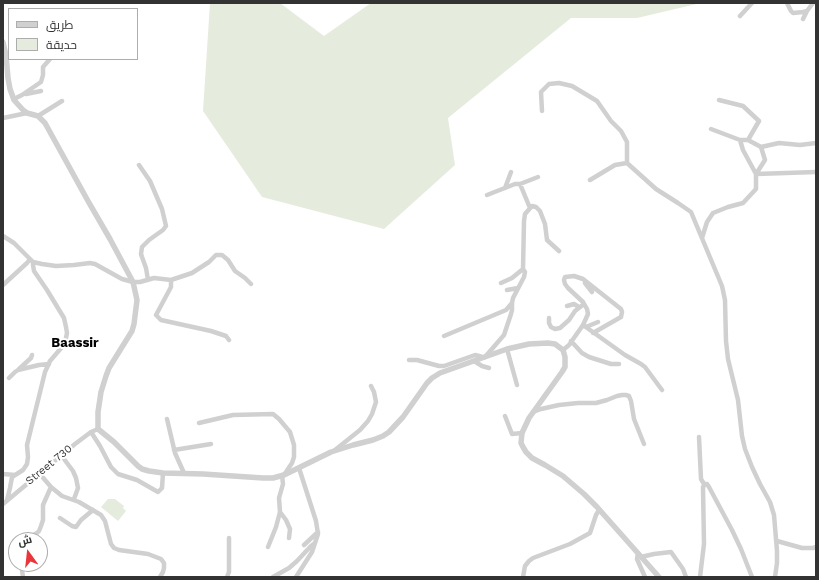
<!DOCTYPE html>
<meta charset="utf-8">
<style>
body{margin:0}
#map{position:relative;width:819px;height:580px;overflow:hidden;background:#fff;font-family:"Work Sans",Cairo,sans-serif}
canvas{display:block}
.frame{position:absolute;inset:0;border:4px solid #333;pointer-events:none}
.legend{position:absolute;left:8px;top:8px;width:130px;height:52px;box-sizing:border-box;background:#fff;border:1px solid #adadad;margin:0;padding:5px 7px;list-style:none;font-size:12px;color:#333}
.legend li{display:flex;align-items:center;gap:8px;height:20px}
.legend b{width:20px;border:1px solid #adadad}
.north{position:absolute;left:8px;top:532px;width:40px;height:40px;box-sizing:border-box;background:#fff;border:1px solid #adadad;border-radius:50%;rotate:345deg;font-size:11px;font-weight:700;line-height:16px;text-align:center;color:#333}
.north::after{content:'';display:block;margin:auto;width:14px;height:18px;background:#e8363b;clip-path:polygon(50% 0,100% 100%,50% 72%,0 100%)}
</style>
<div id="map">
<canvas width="819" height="580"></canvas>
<div class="frame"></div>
<ul class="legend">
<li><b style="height:5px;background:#d0d0d0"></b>طريق</li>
<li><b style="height:11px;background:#e5ecde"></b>حديقة</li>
</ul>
<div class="north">ش</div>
</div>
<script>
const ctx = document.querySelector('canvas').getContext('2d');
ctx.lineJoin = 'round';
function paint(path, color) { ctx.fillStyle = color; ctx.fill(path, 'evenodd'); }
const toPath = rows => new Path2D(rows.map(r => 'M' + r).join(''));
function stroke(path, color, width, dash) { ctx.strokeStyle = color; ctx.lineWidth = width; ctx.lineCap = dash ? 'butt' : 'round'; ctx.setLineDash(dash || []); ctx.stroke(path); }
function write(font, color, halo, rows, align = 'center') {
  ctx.font = font + ' "Work Sans",sans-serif'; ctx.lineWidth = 4; ctx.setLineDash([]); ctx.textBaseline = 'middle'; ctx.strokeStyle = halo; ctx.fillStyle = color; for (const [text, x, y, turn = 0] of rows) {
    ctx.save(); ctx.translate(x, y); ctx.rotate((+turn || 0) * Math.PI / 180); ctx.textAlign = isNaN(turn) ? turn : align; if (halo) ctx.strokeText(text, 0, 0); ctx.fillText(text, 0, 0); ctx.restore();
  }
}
const green = toPath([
 [210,3,280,3,324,36,371,3,701,3,637,18,571,18,448,118,455,165,384,229,262,197,203,111],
 [108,499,115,499,124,506,123,508,126,511,118,521,101,507]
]);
const minor = toPath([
 [787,3,791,11,793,13,803,12,807,11,813,3],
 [740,16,752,3],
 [803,19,807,11],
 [26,94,41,91],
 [14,99,22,95,41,82,43,75,43,67,50,59],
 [719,100,743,106,759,121,748,140],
 [542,111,541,92,549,84,559,83,572,86,597,101,611,121,621,131,627,142,627,163,656,189,678,203,691,212,722,286,725,300,726,341,728,359,738,400,742,436,745,449,752,467,760,484,770,502,774,515,777,551,777,563,775,577],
 [38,116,62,101],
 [3,118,27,113],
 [711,129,740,140],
 [761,147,779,143,800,145,816,143],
 [139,165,150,181,162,209,166,226,163,230,149,240,142,247,141,254,142,257,146,268,148,280],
 [756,174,816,172],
 [590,180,615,165,627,163],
 [520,184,538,177],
 [505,188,511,172],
 [487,195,515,184,520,184,530,208],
 [3,236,14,243,33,262,42,264,56,266,74,265,90,263,95,264,122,279,133,282,140,282,154,278,171,280,192,273,209,262,216,255,222,255,228,260,235,271,245,278,251,284],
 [702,238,707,222,713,213,728,207,743,203,756,189,756,174,743,150,740,140,748,140,761,147,765,160,756,174],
 [171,280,171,287,156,315,161,320,211,331,226,336,229,340],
 [501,283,512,278,523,269],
 [585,283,592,292],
 [3,285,27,263,30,259],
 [507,290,518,288],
 [567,306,574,304,579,307],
 [549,318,549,323,551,327,555,329,560,328,569,320,575,311,584,304],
 [583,325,588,314,587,309,583,302,568,288,565,284,564,280,565,277,574,276,583,279,621,309,622,312,621,317,593,333],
 [586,327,598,322],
 [444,336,506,310,512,303],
 [571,341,582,353,589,357,611,364,619,364],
 [507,349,517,385],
 [563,350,569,345,583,325,625,355,641,364,645,367,662,390],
 [485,357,504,335,511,314,512,310,512,303,513,298,524,277,525,272,523,269,524,221,525,214,532,206,536,207,540,211,545,224,547,240,559,251],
 [409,360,417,360,439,366,444,366,475,355,479,356,482,357],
 [474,361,482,366,489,368],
 [19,369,31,358,32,355],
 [9,378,15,372,18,370,39,365,49,364],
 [533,412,541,409,559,405,578,403,596,403,607,400,617,396,622,395,626,395,629,396,631,401,634,419,644,444],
 [505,416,512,434,522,433],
 [167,419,175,453,184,473],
 [199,423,233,415,273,414,279,419,290,432,294,445,294,457,292,463,284,475],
 [91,432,100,446,111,467,118,474,137,480,158,492,162,488,163,473],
 [699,437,701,479,704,484],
 [174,450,211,444],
 [335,450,360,430,368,421,372,414,376,402,374,392,371,386],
 [61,455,73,471,76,478,78,488,74,499],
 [3,474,15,475],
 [51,487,62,496,79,502,101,515,105,521,111,544,114,548,119,550,148,554,161,559,164,563,164,568,163,572,160,577],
 [7,500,10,488,12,477,23,470,27,464,28,457,27,445,45,372,50,361,62,347,66,338,67,333,66,327,64,318,47,290,34,271,33,265,33,262],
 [3,504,75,444,91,432,98,429],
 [280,512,286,520,290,529,289,538],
 [60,518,72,526,76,527,81,520,93,510],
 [26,540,37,533,39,531,41,526,43,520,43,505,51,487,39,473],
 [777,541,802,548,813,548,816,547],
 [304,545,318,532],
 [268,547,276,527,280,512,279,498,283,484,282,475],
 [638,553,637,559,645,577],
 [641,557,654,554,671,552,683,569,686,577],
 [21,564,23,577],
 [227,577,229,572,229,538],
 [273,577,289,568,297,561,311,546,315,543],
 [296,577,312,552,318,534,316,521,299,468],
 [523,577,525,566,529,561,533,558,570,544,590,533,596,515,599,510],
 [700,577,704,544,703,487,705,484,707,484,709,487,732,530,741,549,752,577]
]);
const tertiary = toPath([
 [3,42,6,55,8,78,10,89,14,100,23,110,27,113,38,116,45,123,88,201,110,239,133,282,137,300,134,324,132,331,109,368,106,376,101,392,98,412,98,429,114,442,138,466,142,469,149,471,163,473,203,474,263,478,273,478,284,475,331,452,353,445,373,440,383,436,389,432,403,417,427,383,432,378,440,373,507,349,529,344,548,343,555,344,563,350,565,357,565,367,562,372,529,418,522,433,521,443,523,447,526,452,532,458,545,465,563,476,584,494,597,507,659,577]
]);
const streetNames = [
 ["Street 730",49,465,-39]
];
const quarterNames = [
 ["Baassir",75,343]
];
paint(green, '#e5ecde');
stroke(minor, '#d0d0d0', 4.5);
stroke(tertiary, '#d0d0d0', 5.5);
write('11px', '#333', '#fff', streetNames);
write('bold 13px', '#000', '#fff', quarterNames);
</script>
